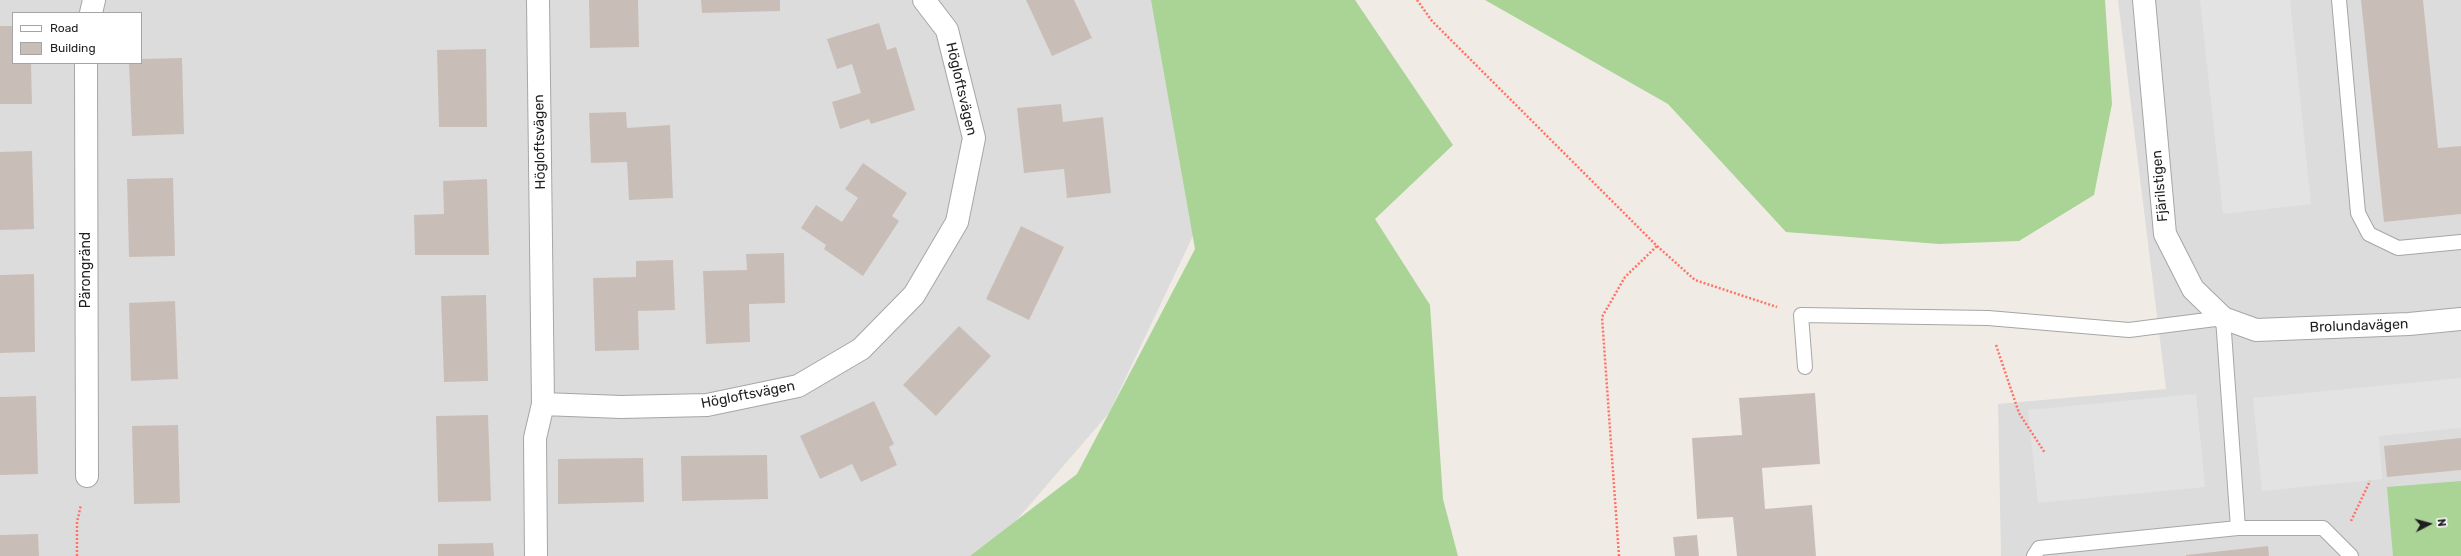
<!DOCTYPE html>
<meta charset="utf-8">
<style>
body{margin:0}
#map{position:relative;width:2461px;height:556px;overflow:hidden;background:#f0ece5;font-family:Rubik,sans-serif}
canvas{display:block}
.legend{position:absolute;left:12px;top:12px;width:130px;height:52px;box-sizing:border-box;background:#fff;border:1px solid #a5a5a5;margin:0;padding:5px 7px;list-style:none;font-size:12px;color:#1f1f1f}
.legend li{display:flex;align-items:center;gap:8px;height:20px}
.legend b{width:20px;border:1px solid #a5a5a5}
.north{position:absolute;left:2409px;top:504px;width:40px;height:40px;-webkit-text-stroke:3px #fff;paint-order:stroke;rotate:84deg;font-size:11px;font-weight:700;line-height:16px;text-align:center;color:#1f1f1f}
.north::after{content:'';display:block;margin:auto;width:14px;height:18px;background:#1f1f1f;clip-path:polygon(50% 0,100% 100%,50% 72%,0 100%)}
</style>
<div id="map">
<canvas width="2461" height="556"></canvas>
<ul class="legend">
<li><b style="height:5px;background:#fff"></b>Road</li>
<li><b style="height:11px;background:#c9beb7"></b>Building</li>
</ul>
<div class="north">N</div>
</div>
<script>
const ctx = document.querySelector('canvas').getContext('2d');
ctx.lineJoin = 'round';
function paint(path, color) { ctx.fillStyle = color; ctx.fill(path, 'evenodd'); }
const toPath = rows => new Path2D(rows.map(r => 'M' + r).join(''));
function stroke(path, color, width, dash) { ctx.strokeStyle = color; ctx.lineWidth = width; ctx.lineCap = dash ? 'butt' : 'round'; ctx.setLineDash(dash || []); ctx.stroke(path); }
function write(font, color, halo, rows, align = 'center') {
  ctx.font = font + ' Rubik,sans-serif'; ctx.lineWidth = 3.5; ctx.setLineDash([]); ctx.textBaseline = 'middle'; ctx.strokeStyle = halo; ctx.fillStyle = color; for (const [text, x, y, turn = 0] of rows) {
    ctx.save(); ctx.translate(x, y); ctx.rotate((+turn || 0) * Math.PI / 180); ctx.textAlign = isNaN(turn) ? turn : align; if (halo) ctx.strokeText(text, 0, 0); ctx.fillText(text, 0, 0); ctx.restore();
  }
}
const residential = toPath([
 [0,0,1160,0,1200,221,1109,413,996,544,975,556,0,556],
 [13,13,141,13,141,63,13,63],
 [2118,0,2461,0,2461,556,2001,556,1998,404,2166,389]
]);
const forest = toPath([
 [1151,0,1355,0,1453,145,1375,219,1430,305,1443,499,1458,556,970,556,1077,474,1195,249],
 [1485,0,2105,0,2112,104,2094,195,2019,241,1939,244,1786,232,1668,104],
 [2461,481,2461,556,2393,556,2387,487]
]);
const parking = toPath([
 [2200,0,2290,0,2311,204,2223,214],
 [2461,378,2461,428,2379,436,2382,479,2262,491,2253,398],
 [2196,394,2205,487,2038,503,2028,410]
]);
const building = toPath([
 [589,0,638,0,639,47,590,48],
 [701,0,780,0,780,11,702,13],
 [1026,0,1074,0,1092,38,1052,56],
 [2361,0,2423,0,2438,148,2461,146,2461,214,2384,222],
 [879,23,887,50,896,47,915,110,871,124,869,119,840,129,832,102,861,93,852,64,837,69,827,39],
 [0,26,13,26,13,63,31,63,32,104,0,104],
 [486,49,487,127,439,127,437,50],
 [182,58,184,134,132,136,129,63,141,63,141,59],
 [1061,104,1063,122,1103,117,1111,193,1067,198,1064,169,1024,173,1017,108],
 [626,112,627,128,670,125,673,198,629,200,627,162,591,163,589,113],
 [32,151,34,229,0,230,0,152],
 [863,163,907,193,892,216,899,221,863,276,824,249,826,245,801,228,816,205,842,222,858,198,845,189],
 [173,178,175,256,129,257,127,179],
 [487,179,489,255,415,255,414,215,444,214,443,181],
 [1021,226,1064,247,1029,320,986,299],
 [784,253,785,303,749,304,750,342,706,344,703,271,747,270,746,254],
 [673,260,675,310,638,311,639,350,595,351,593,278,636,277,636,261],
 [34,274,35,352,0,353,0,275],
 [486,295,488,381,444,382,441,296],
 [175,301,178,379,131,381,129,303],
 [959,326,991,356,936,416,903,385],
 [1815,393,1820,464,1762,468,1765,509,1812,505,1816,556,1737,556,1733,517,1697,519,1692,438,1742,435,1739,398],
 [36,396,38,474,0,475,0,397],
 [874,401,894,444,889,447,897,465,861,482,852,464,820,479,800,436],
 [488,415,491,501,438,502,436,416],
 [178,425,180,503,134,504,132,426],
 [2461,438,2461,470,2387,477,2384,446],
 [767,455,768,499,682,501,681,456],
 [643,458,644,502,558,504,558,459],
 [38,534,39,556,0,556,0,535],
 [1697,535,1699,556,1675,556,1673,537],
 [493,543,494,556,438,556,438,544],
 [2268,546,2269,556,2186,556,2186,555]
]);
const path = toPath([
 [1417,0,1432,21,1657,246,1695,280,1777,307],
 [1996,345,2019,413,2045,453],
 [2351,521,2370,481],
 [77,556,77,522,81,505],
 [1619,556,1602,317,1625,277,1657,246]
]);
const lane = toPath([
 [2339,0,2358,213,2369,234,2398,248,2461,242],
 [1805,367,1801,315,1988,318,2129,330,2223,318,2238,528,2039,548,2034,556],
 [2238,528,2323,528,2351,556]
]);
const street = toPath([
 [538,0,543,404,621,407,707,405,798,386,861,349,914,295,957,222,974,138,947,30,924,0],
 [2144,0,2165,234,2193,289,2223,318,2256,330,2409,324,2461,319],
 [91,13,94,0],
 [86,63,87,476],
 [536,556,535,438,543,404]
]);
const streetNames = [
 ["Högloftsvägen",961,89,77],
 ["Högloftsvägen",540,142,-91],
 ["Fjärilstigen",2160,186,-95],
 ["Pärongränd",86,270,-90],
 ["Brolundavägen",2359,326,-2],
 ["Högloftsvägen",748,395,-11]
];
paint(residential, '#dddcdc');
paint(forest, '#aad396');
paint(parking, '#e3e3e3');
paint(building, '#c9beb7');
stroke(lane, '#a6a6a6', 16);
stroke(street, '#a6a6a6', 24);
stroke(path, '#ff7367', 2.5, [2, 2]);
stroke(lane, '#fff', 14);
stroke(street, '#fff', 22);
write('14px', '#1f1f1f', '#fff', streetNames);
</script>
